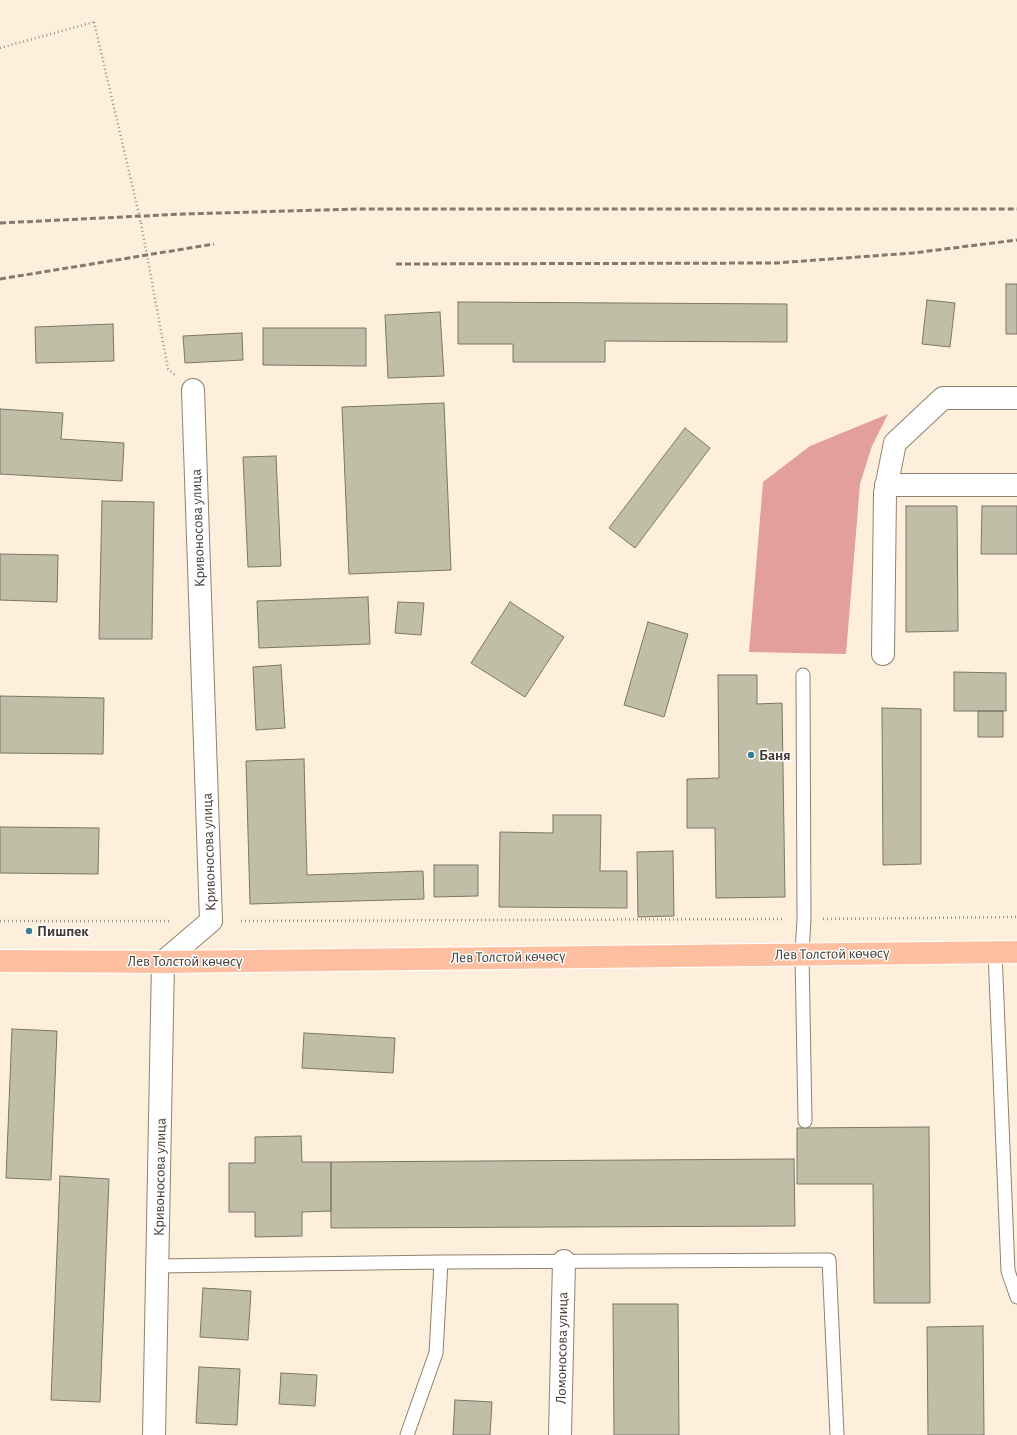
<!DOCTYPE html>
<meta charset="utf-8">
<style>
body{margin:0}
canvas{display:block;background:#feefdc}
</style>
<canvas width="1017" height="1435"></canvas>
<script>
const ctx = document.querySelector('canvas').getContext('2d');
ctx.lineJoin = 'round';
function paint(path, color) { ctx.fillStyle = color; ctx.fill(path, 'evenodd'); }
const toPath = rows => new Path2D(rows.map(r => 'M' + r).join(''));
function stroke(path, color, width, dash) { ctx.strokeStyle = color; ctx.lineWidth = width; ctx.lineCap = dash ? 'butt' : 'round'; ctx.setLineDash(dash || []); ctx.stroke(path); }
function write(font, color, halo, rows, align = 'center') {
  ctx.font = font + ' "Alegreya Sans",sans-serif'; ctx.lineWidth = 3; ctx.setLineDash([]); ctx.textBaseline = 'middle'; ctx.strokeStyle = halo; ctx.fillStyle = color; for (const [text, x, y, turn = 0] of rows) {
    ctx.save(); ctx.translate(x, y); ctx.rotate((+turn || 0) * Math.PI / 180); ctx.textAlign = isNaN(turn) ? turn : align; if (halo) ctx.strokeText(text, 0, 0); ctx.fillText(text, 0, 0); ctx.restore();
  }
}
const forest = toPath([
 [888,414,872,446,860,484,846,654,749,652,763,482,810,446]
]);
const building = toPath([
 [1006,284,1017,284,1017,334,1006,334,1006,284],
 [927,300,955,303,950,347,922,344,927,300],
 [458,302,787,304,787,342,605,341,605,362,513,362,513,344,458,344,458,302],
 [440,312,444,376,388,378,385,315,440,312],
 [113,324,114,361,36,363,35,327,113,324],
 [263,328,366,328,366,366,263,365,263,328],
 [242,333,243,360,185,363,183,336,242,333],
 [444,403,451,570,349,574,342,407,444,403],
 [0,409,63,413,61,439,124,443,122,481,0,474,0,409],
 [685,428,710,448,635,548,609,528,685,428],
 [276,456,281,566,248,567,243,457,276,456],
 [102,501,154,502,152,639,99,639,102,501],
 [906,506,957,506,958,631,906,632,906,506],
 [982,506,1017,506,1017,554,981,554,982,506],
 [0,554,58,555,57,602,0,600,0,554],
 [368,597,370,644,259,648,257,601,368,597],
 [398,602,424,603,421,635,395,633,398,602],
 [510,602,564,637,525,697,471,663,510,602],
 [648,622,688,634,664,717,624,705,648,622],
 [281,665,285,728,256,730,253,667,281,665],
 [954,672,1006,673,1006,711,954,711,954,672],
 [718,675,757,675,757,704,782,703,785,897,716,898,715,828,687,828,687,779,719,778,718,675],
 [0,696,104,698,103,754,0,753,0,696],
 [882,708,921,709,921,864,883,865,882,708],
 [978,711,1003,711,1003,737,978,737,978,711],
 [304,759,307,875,423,871,424,899,250,904,246,761,304,759],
 [553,815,601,815,600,871,627,871,627,908,499,907,500,832,553,833,553,815],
 [0,827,99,828,98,874,0,873,0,827],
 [673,851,674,916,638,917,637,852,673,851],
 [434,865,478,865,478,896,434,897,434,865],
 [12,1029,57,1031,51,1180,6,1178,12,1029],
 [304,1033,395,1038,393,1073,302,1068,304,1033],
 [929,1127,930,1303,874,1303,873,1184,797,1184,797,1128,929,1127],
 [301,1136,302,1162,331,1162,331,1211,302,1212,302,1236,255,1237,255,1212,229,1212,229,1163,255,1163,255,1137,301,1136],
 [794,1159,795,1226,331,1228,331,1162,794,1159],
 [60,1176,109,1179,100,1402,51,1400,60,1176],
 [203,1288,251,1291,248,1340,200,1337,203,1288],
 [613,1304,678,1304,679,1435,614,1435,613,1304],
 [983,1326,984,1435,928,1435,927,1327,983,1326],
 [199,1367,240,1369,237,1425,196,1423,199,1367],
 [281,1373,317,1375,315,1406,279,1404,281,1373],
 [455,1400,492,1402,490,1435,453,1435,455,1400]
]);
const path = toPath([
 [0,48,94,22],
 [141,223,168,369,175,375],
 [823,919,1017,917],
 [0,921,171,921],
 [241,921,784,919]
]);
const service = toPath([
 [803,675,804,919,802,954,805,1121],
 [995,952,1008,1271,1017,1297],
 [441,1262,829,1260,837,1435],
 [158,1266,441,1262,436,1353,407,1435]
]);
const minor = toPath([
 [886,485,1017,485],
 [883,654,885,493,895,443,943,398,1017,398],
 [154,1435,163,962,211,921,193,390],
 [560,1435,564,1261]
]);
const primary = toPath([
 [0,961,163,962,1017,952]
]);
const rail = toPath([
 [0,223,183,214,359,209,1017,209],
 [396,264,776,263,913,253,1017,240],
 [0,279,214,244]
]);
const pathBridge = toPath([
 [94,22,141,223]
]);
const markers = [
 [751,755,4,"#3a7f8d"],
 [29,931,4,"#3a7f8d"]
];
const streetNames = [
 ["Кривоносова улица",198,528,-92],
 ["Кривоносова улица",209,852,-92],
 ["Лев Толстой көчөсү",832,954,-1],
 ["Лев Толстой көчөсү",508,957,-1],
 ["Лев Толстой көчөсү",185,961],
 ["Кривоносова улица",160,1177,-89],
 ["Ломоносова улица",562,1348,-89]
];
const poiNames = [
 ["Баня",759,755],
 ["Пишпек",37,931]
];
paint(forest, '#e39f9e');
paint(building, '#c1bea8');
stroke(building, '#797762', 1);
stroke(service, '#8f8270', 15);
stroke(minor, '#8f8270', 24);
stroke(primary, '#fff', 24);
stroke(path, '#9a9083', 2.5, [1, 3]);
stroke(service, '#fff', 13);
stroke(minor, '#fff', 22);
stroke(primary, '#fdbf9f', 22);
stroke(rail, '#837a6f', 3, [6, 3]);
stroke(pathBridge, '#9a9083', 2.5, [1, 3]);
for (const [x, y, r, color] of markers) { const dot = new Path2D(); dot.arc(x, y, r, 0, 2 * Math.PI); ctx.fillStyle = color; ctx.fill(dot); stroke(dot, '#fff', 1.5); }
write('15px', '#403a33', '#fff', streetNames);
write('bold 15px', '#403a33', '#fff', poiNames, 'left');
</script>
